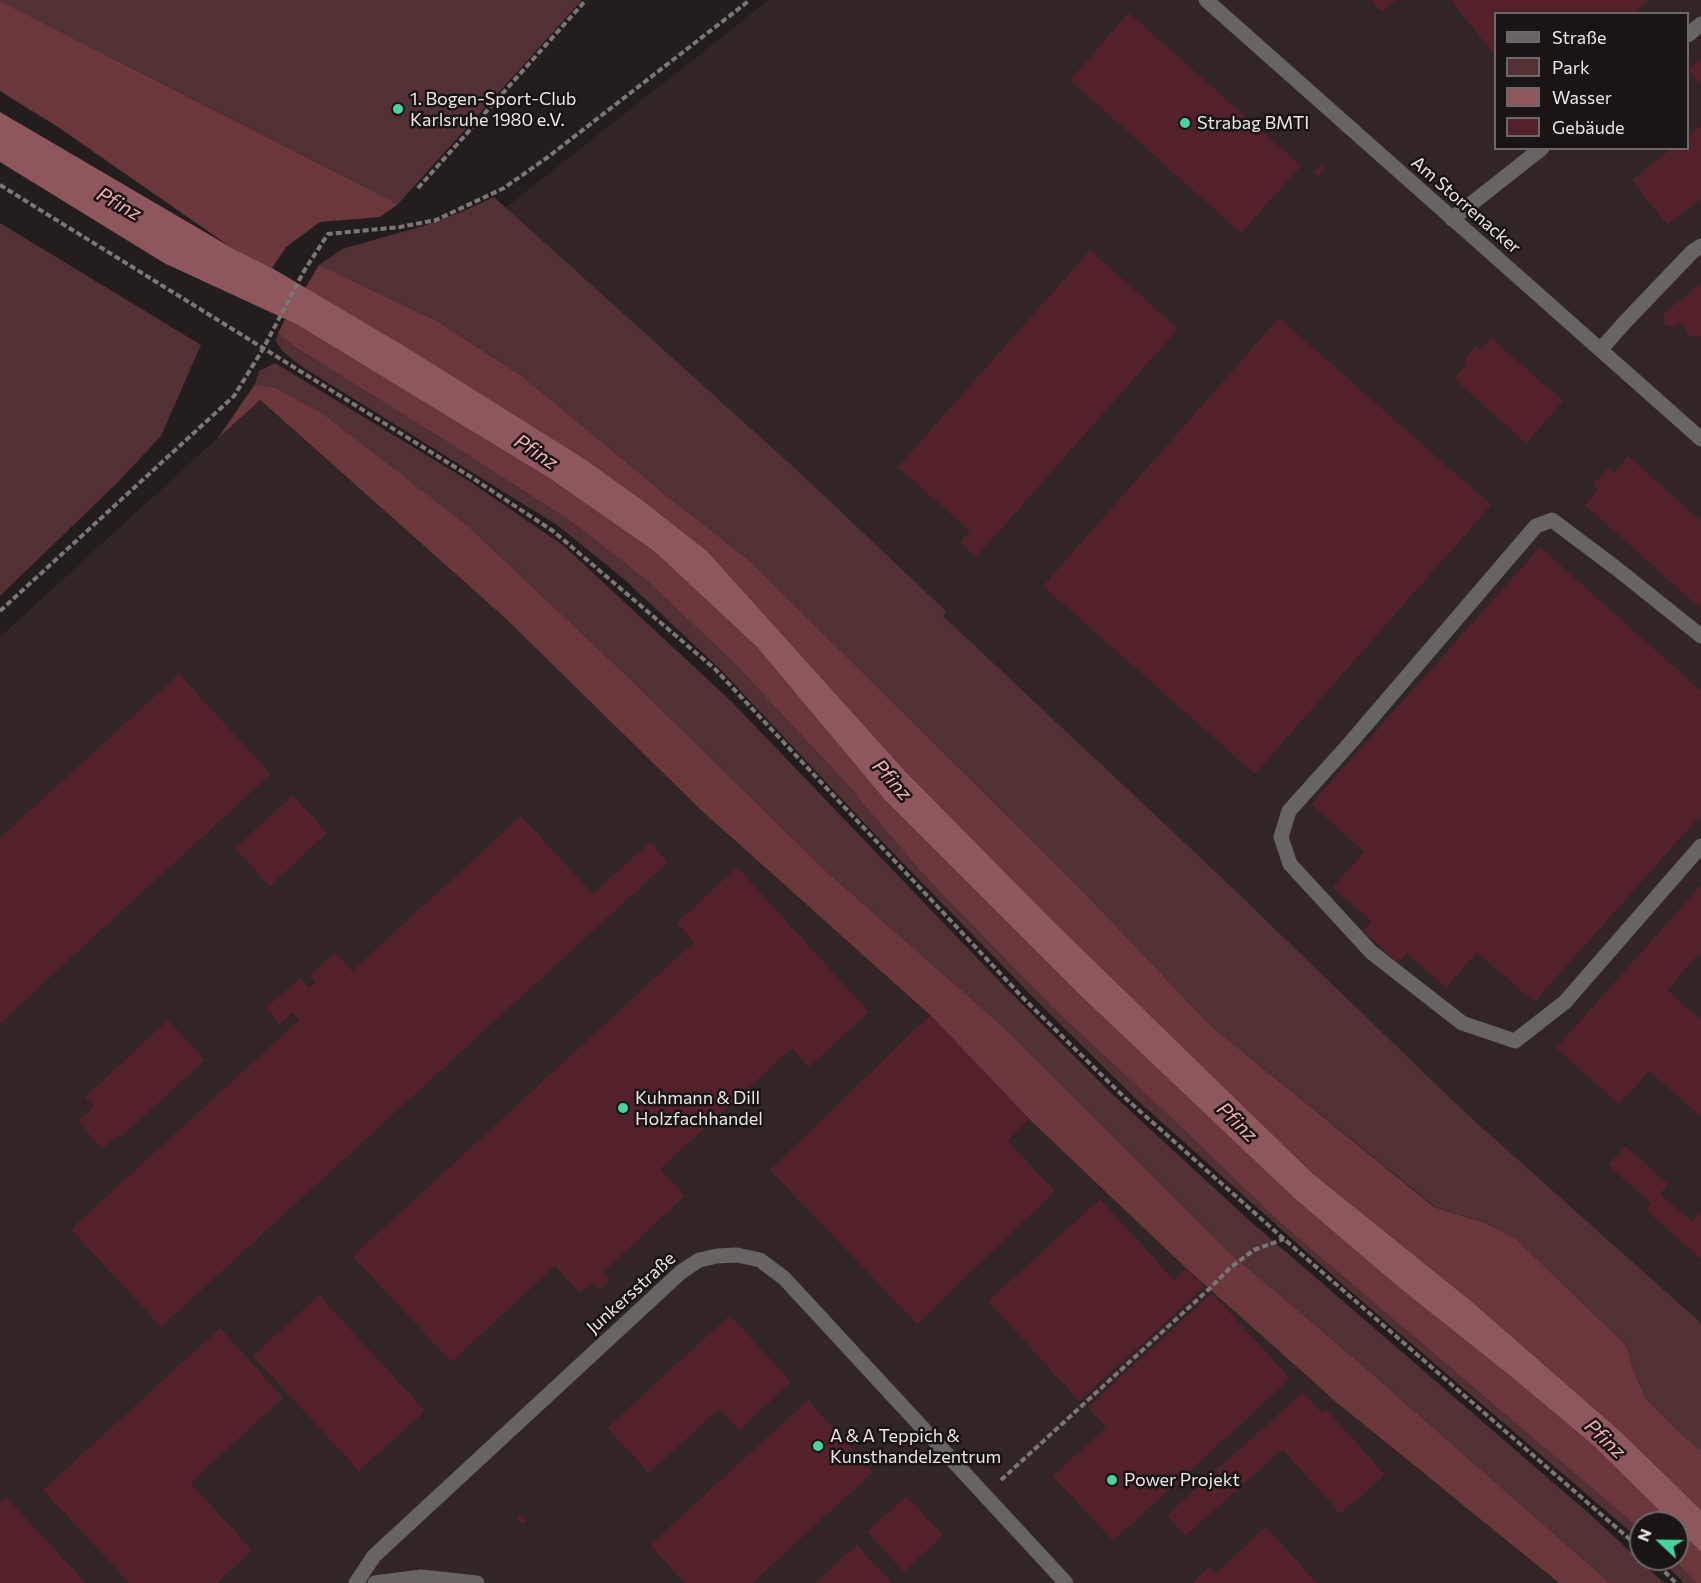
<!DOCTYPE html>
<meta charset="utf-8">
<style>
body{margin:0}
#map{position:relative;width:1701px;height:1583px;overflow:hidden;background:#241d1e;font-family:Commissioner,sans-serif}
canvas{display:block}
.legend{position:absolute;left:1494px;top:12px;width:195px;height:138px;box-sizing:border-box;background:#1a1414;border:2px solid #6e6868;margin:0;padding:8px 10px;list-style:none;font-size:18px;color:#ece7e7}
.legend li{display:flex;align-items:center;gap:12px;height:30px}
.legend b{width:30px;border:2px solid #6e6868}
.north{position:absolute;left:1629px;top:1511px;width:60px;height:60px;box-sizing:border-box;background:#1a1414;border:2px solid #6e6868;border-radius:50%;rotate:292deg;font-size:16px;font-weight:700;line-height:24px;text-align:center;color:#ece7e7}
.north::after{content:'';display:block;margin:auto;width:21px;height:27px;background:#49d49c;clip-path:polygon(50% 0,100% 100%,50% 72%,0 100%)}
</style>
<div id="map">
<canvas width="1701" height="1583"></canvas>
<ul class="legend">
<li><b style="height:8px;background:#686464"></b>Straße</li>
<li><b style="height:16px;background:#513134"></b>Park</li>
<li><b style="height:16px;background:#8e575d"></b>Wasser</li>
<li><b style="height:16px;background:#522129"></b>Gebäude</li>
</ul>
<div class="north">N</div>
</div>
<script>
const ctx = document.querySelector('canvas').getContext('2d');
ctx.lineJoin = 'round';
function paint(path, color) { ctx.fillStyle = color; ctx.fill(path, 'evenodd'); }
const toPath = rows => new Path2D(rows.map(r => 'M' + r).join(''));
function stroke(path, color, width, dash) { ctx.strokeStyle = color; ctx.lineWidth = width; ctx.lineCap = dash ? 'butt' : 'round'; ctx.setLineDash(dash || []); ctx.stroke(path); }
function write(font, color, halo, rows, align = 'center') {
  ctx.font = font + ' Commissioner,sans-serif'; ctx.lineWidth = 5; ctx.setLineDash([]); ctx.textBaseline = 'middle'; ctx.strokeStyle = halo; ctx.fillStyle = color; for (const [text, x, y, turn = 0] of rows) {
    ctx.save(); ctx.translate(x, y); ctx.rotate((+turn || 0) * Math.PI / 180); ctx.textAlign = isNaN(turn) ? turn : align; if (halo) ctx.strokeText(text, 0, 0); ctx.fillText(text, 0, 0); ctx.restore();
  }
}
const built = toPath([
 [769,0,1701,0,1701,1323,1469,1116,1219,875,942,616,946,611,799,472,505,208],
 [1496,14,1688,14,1688,148,1496,148],
 [259,400,504,617,701,810,930,1015,1029,1119,1186,1268,1335,1401,1559,1583,0,1583,0,637]
]);
const green = toPath([
 [0,0,582,0,398,204,0,1],
 [494,197,799,472,946,611,943,616,1219,875,1469,1116,1701,1323,1701,1450,1681,1434,1645,1398,1632,1367,1627,1346,1516,1239,1485,1223,1435,1207,1211,1026,1073,881,750,561,672,500,523,377,437,321,319,265,342,249,423,226,459,213],
 [0,223,201,345,161,436,118,482,0,596],
 [278,333,295,347,457,448,572,522,646,580,735,664,844,781,924,875,1279,1222,1641,1530,1641,1541,1349,1290,1138,1101,1031,995,870,829,721,670,625,580,557,525,304,368,283,352,276,341],
 [275,363,469,481,564,546,732,702,1004,986,1111,1093,1249,1220,1592,1516,1664,1583,1610,1583,1354,1358,1230,1253,1000,1024,827,872,628,677,469,527,276,388,255,384,259,371],
 [1660,1559,1673,1559,1697,1583,1684,1583]
]);
const forest = toPath([
 [0,1,398,204,380,217,320,222,286,247,272,268,232,248,58,127,0,91],
 [319,265,437,321,523,377,672,500,750,561,1073,881,1211,1026,1434,1207,1485,1223,1516,1239,1627,1346,1632,1367,1645,1398,1681,1434,1701,1450,1701,1510,1621,1432,1471,1301,1312,1173,1051,919,905,771,707,551,642,500,586,460,305,288],
 [285,319,296,324,549,478,654,551,757,647,885,800,1080,995,1293,1197,1396,1285,1514,1379,1594,1446,1672,1523,1641,1523,1641,1530,1279,1222,1174,1120,1051,1006,924,875,844,781,735,664,646,580,572,522,457,448,295,347,278,333],
 [255,384,276,388,323,414,469,527,628,677,827,872,1000,1024,1230,1253,1354,1358,1610,1583,1559,1583,1335,1401,1186,1268,1029,1119,930,1015,701,810,504,617,260,400,218,438],
 [1677,1528,1701,1552,1701,1583,1697,1583,1673,1559,1677,1559]
]);
const water = toPath([
 [0,112,232,248,272,268,404,346,586,460,642,500,707,551,905,771,1051,919,1312,1173,1471,1301,1621,1432,1701,1510,1701,1552,1677,1528,1677,1523,1672,1523,1594,1446,1514,1379,1396,1285,1293,1197,1080,995,885,800,757,647,654,551,549,478,296,324,164,263,0,162]
]);
const building = toPath([
 [1372,0,1396,0,1381,12],
 [1451,0,1650,0,1633,14,1496,14,1496,57],
 [1129,13,1301,166,1241,233,1070,80],
 [1701,59,1701,85,1688,69],
 [1701,126,1701,199,1667,225,1632,180,1672,148,1688,148,1688,137],
 [1322,164,1326,168,1318,177,1314,173],
 [1090,250,1178,329,976,557,960,542,970,531,898,467],
 [1701,283,1701,336,1690,337,1686,333,1684,326,1679,323,1674,327,1667,326,1663,321,1664,313],
 [1279,318,1491,505,1255,774,1043,586],
 [1491,338,1563,401,1526,443,1454,379,1467,365,1463,361,1476,346,1480,350],
 [1628,456,1701,521,1701,609,1585,505,1598,490,1593,485,1608,468,1614,473],
 [1540,547,1701,691,1701,815,1534,1002,1477,952,1446,988,1407,953,1398,963,1363,931,1371,921,1333,887,1364,852,1311,804],
 [179,674,271,774,0,1023,0,838],
 [293,795,327,833,270,886,235,848],
 [521,816,593,894,650,842,668,862,161,1327,71,1229,299,1020,292,1013,280,1024,266,1008,300,978,309,988,315,982,309,976,335,952,352,971],
 [737,867,869,1012,809,1067,792,1048,660,1169,685,1196,603,1272,610,1280,599,1290,592,1282,580,1293,555,1266,451,1362,353,1256,694,942,677,923],
 [1701,885,1701,951,1667,990,1701,1020,1701,1117,1649,1071,1619,1104,1556,1048],
 [930,1015,1029,1119,1007,1141,1055,1191,917,1324,770,1170],
 [168,1020,205,1060,121,1137,119,1134,102,1149,78,1122,94,1107,85,1097],
 [1625,1146,1668,1184,1660,1194,1692,1222,1701,1211,1701,1259,1646,1210,1651,1203,1608,1165],
 [1100,1199,1174,1280,1186,1268,1204,1287,1079,1401,988,1301],
 [1212,1293,1290,1379,1113,1541,1053,1476,1106,1427,1088,1407],
 [319,1295,425,1411,359,1471,253,1356],
 [730,1315,791,1382,739,1430,719,1409,649,1473,607,1428],
 [220,1328,283,1398,190,1483,252,1550,217,1583,129,1583,43,1490],
 [1303,1392,1322,1413,1326,1409,1385,1475,1340,1514,1283,1449,1185,1536,1167,1515],
 [808,1400,873,1472,752,1583,685,1583,650,1545],
 [906,1496,943,1535,904,1572,867,1532],
 [6,1497,86,1583,0,1583,0,1502],
 [521,1514,527,1520,523,1524,517,1518],
 [1266,1527,1317,1583,1192,1583,1209,1567,1215,1574],
 [857,1545,892,1583,815,1583]
]);
const path = toPath([
 [0,185,471,477,553,531,715,669,1025,1000,1124,1097,1284,1239,1641,1549],
 [418,188,586,0],
 [0,611,234,396,263,349,304,271,328,234,400,227,436,220,504,188,548,157,750,0],
 [1001,1480,1209,1289,1231,1267,1254,1250,1284,1239],
 [1652,1559,1676,1583]
]);
const minor = toPath([
 [1206,0,1701,439],
 [1688,35,1701,24],
 [1452,219,1542,148],
 [1601,349,1626,321,1693,251,1701,246],
 [1701,636,1616,568,1552,520,1536,526,1351,742,1289,811,1281,837,1290,864,1371,952,1462,1023,1515,1041,1565,1002,1701,846],
 [356,1583,374,1556,681,1272,699,1260,717,1256,737,1255,760,1260,784,1278,1066,1583],
 [375,1583,421,1577,477,1583]
]);
const markers = [
 [398,109,6,"#49d49c"],
 [1185,123,6,"#49d49c"],
 [623,1108,6,"#49d49c"],
 [818,1446,6,"#49d49c"],
 [1112,1480,6,"#49d49c"]
];
const poiNames = [
 ["1. Bogen-Sport-Club",410,99],
 ["Karlsruhe 1980 e.V.",410,120],
 ["Strabag BMTI",1197,123],
 ["Kuhmann & Dill",635,1098],
 ["Holzfachhandel",635,1119],
 ["A & A Teppich &",830,1436],
 ["Kunsthandelzentrum",830,1457],
 ["Power Projekt",1124,1480]
];
const streetNames = [
 ["Am Storrenacker",1466,205,41],
 ["Junkersstraße",631,1293,-42]
];
const waterNames = [
 ["Pfinz",119,204,29],
 ["Pfinz",536,452,33],
 ["Pfinz",892,780,48],
 ["Pfinz",1237,1122,44],
 ["Pfinz",1605,1439,43]
];
paint(built, '#322526');
paint(green, '#513134');
paint(forest, '#6a373d');
paint(water, '#8e575d');
paint(building, '#522129');
stroke(path, '#7c7677', 4, [6, 3]);
stroke(minor, '#686464', 15);
for (const [x, y, r, color] of markers) { const dot = new Path2D(); dot.arc(x, y, r, 0, 2 * Math.PI); ctx.fillStyle = color; ctx.fill(dot); stroke(dot, '#1a1414', 2); }
write('18px', '#ece7e7', '#1a1414', poiNames, 'left');
write('18px', '#ece7e7', '#1a1414', streetNames);
write('italic 20px', '#f6b0b7', '#1a1414', waterNames);
</script>
